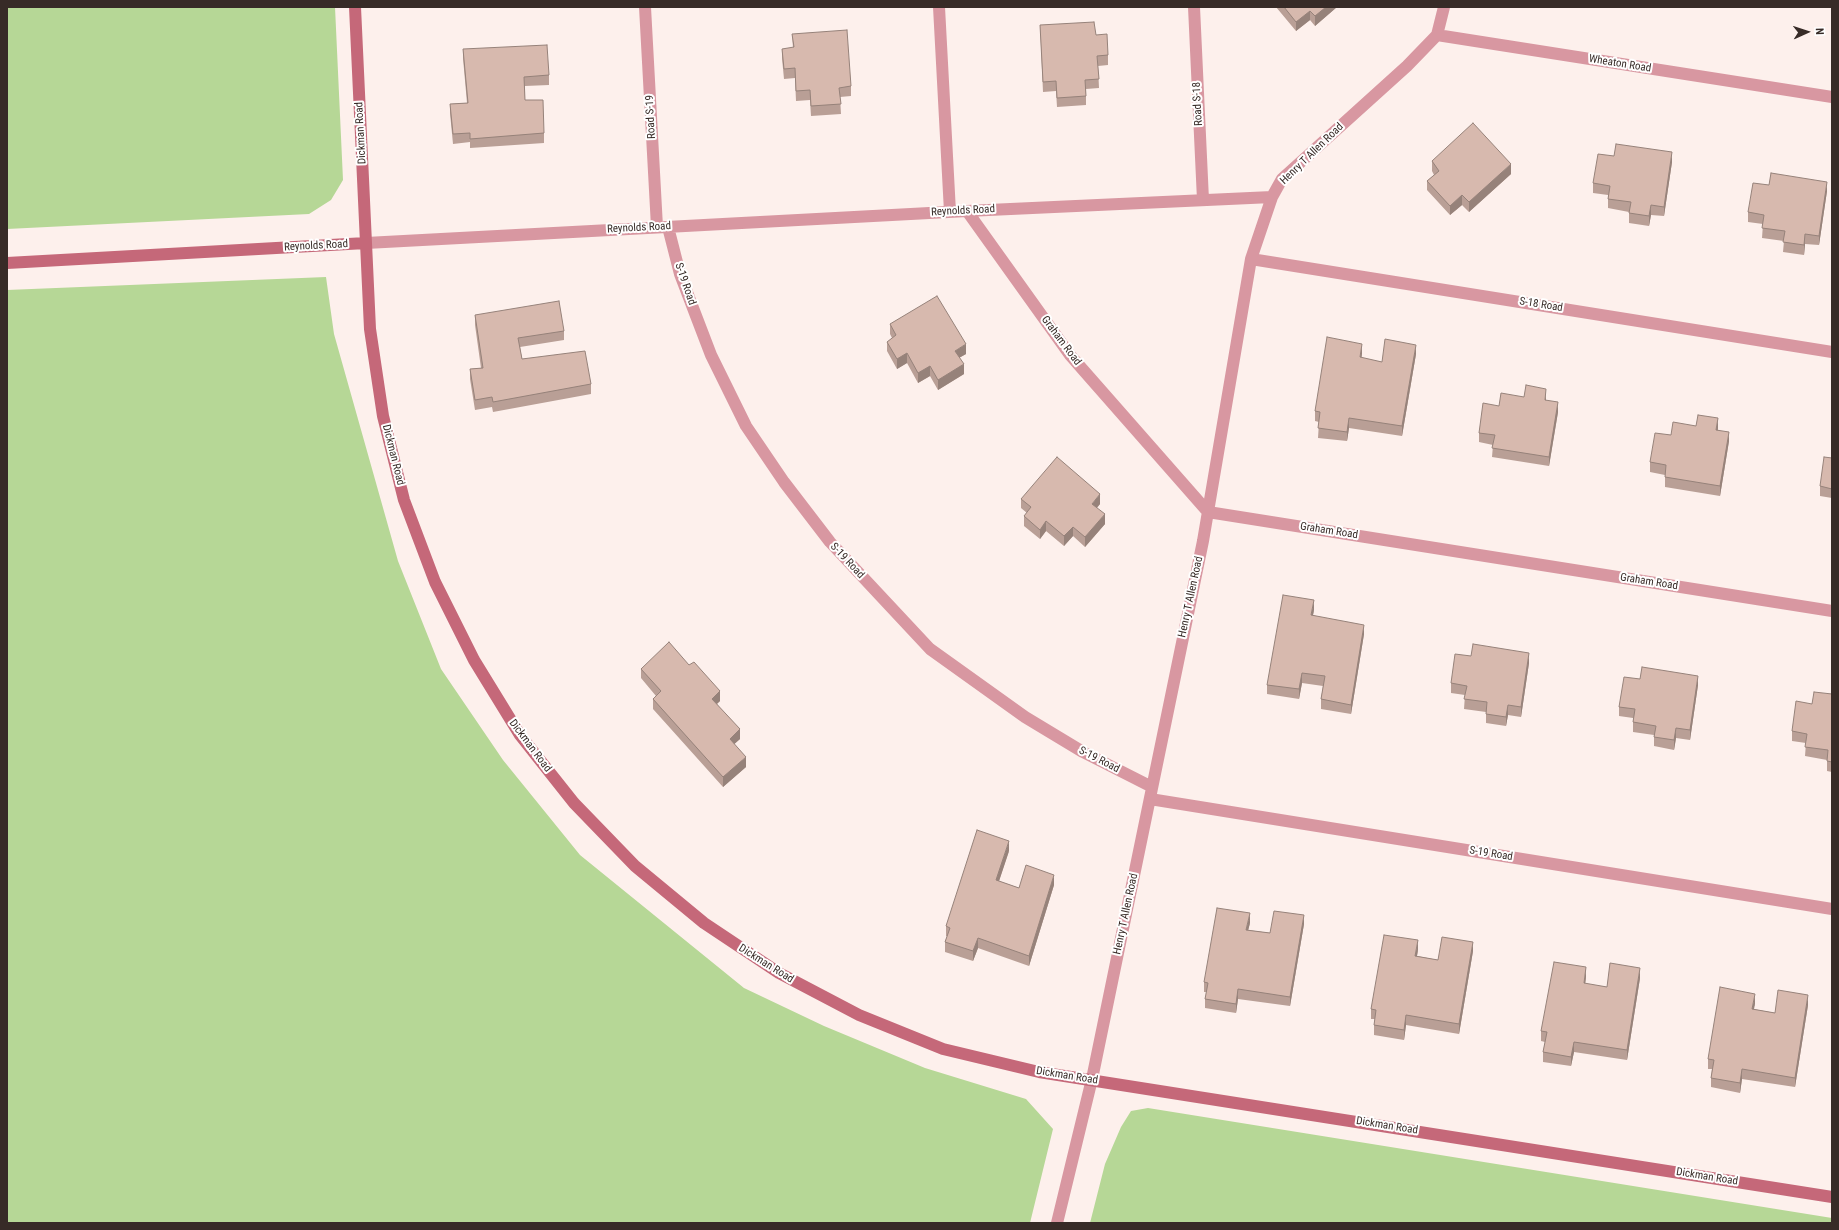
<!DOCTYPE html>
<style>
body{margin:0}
#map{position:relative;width:1839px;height:1230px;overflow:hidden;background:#fdf0ec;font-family:"Roboto Condensed",sans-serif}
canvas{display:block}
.frame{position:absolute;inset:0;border:8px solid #372b27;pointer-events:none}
.north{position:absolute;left:1787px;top:12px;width:40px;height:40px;-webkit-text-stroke:3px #fff;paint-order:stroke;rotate:87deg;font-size:11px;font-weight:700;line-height:16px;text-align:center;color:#372b27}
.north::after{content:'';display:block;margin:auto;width:14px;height:18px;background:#372b27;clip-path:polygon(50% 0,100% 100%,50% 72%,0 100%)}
</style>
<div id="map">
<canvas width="1839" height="1230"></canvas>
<div class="frame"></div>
<div class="north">N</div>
</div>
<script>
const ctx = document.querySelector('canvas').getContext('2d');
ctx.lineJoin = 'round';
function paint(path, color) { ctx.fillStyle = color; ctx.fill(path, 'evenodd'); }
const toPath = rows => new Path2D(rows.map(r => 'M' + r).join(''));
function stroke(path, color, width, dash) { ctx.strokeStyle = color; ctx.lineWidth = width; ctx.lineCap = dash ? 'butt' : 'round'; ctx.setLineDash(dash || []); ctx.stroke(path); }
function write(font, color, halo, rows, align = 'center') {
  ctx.font = font + ' "Roboto Condensed",sans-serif'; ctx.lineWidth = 4; ctx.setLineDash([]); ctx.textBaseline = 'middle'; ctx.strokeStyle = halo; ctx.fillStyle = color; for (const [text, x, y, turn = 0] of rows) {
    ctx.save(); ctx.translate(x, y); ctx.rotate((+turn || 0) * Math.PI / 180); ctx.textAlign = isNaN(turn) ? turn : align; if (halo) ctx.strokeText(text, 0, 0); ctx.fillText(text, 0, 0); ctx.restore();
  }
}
const green = toPath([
 [7,7,335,7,343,180,331,200,309,214,7,229],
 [326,277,334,334,398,561,441,669,503,760,580,855,744,988,824,1026,925,1068,1026,1099,1053,1129,1030,1223,7,1223,7,290],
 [1148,1108,1832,1218,1832,1223,1090,1223,1105,1164,1121,1127,1131,1111]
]);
const street = toPath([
 [645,7,657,227],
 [939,7,950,212],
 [1194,7,1203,200],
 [1437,35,1832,97],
 [1437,35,1444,7],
 [967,211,1070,355,1208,512,1832,611],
 [668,227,680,274,711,355,746,426,784,482,830,542,930,649,1025,717,1083,752,1152,787],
 [366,243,967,211,1272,197],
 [1251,259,1832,352],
 [1150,799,1832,909],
 [1057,1223,1092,1079,1203,541,1251,259,1272,197,1282,179,1407,66,1437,35]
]);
const secondary = toPath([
 [355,7,370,329,383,416,404,500,435,582,474,660,520,735,574,803,635,866,704,923,779,973,859,1015,943,1049,1039,1072,1832,1197],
 [7,263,366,243]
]);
const wall = toPath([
 [1276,7,1337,7,1315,26,1310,20,1296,31],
 [1040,25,1096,35,1108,55,1108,65,1098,66,1099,88,1086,89,1086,105,1057,107,1056,91,1043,92],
 [792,34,851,86,851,96,840,97,841,114,811,116,810,100,796,101,795,78,784,79,782,58,782,49,793,48],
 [463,49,549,75,549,85,525,86,525,100,544,133,544,143,470,148,470,142,453,144,450,113,450,104,467,103,463,58],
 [1432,161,1511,174,1469,212,1462,205,1450,215,1427,190,1427,181,1434,175,1432,171],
 [1672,162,1664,216,1651,215,1649,226,1629,223,1629,212,1608,208,1608,195,1593,193,1593,183],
 [1769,185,1827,191,1819,245,1805,244,1804,255,1783,252,1784,241,1762,238,1763,224,1748,222,1748,212],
 [475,315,564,331,564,340,520,347,522,359,591,384,591,394,493,412,492,407,475,410,470,379,470,369,481,368,475,325],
 [890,324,966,354,959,358,964,374,938,390,930,376,918,383,907,363,897,369,887,351,887,342,892,338,890,334],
 [1362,354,1361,358,1382,362,1416,354,1402,436,1349,428,1347,441,1318,438,1319,422,1315,421,1315,411],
 [1524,397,1546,398,1546,400,1558,412,1549,466,1492,457,1493,445,1479,442,1479,433,1499,406],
 [1696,426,1718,428,1718,430,1729,441,1720,496,1665,487,1665,475,1650,472,1650,462,1671,435],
 [1832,458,1832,498,1820,496,1820,486],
 [1021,499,1100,504,1097,508,1105,524,1085,547,1073,536,1064,546,1046,531,1040,539,1024,526,1024,516,1027,513,1021,508],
 [1314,610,1313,615,1364,634,1351,714,1321,709,1321,699,1323,686,1302,683,1299,699,1267,694,1267,685],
 [1471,656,1529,663,1521,717,1508,715,1506,726,1486,723,1486,712,1464,709,1465,695,1451,693,1451,683],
 [641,669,720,701,717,704,740,739,734,744,746,767,723,787,653,709,653,699,656,696,641,678],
 [1640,679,1698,685,1690,740,1676,738,1674,750,1654,746,1654,735,1633,732,1633,718,1619,716,1619,707],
 [1832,694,1832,772,1827,771,1827,760,1805,756,1806,743,1792,741,1792,731,1812,704],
 [1009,851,999,881,1019,888,1054,885,1029,966,978,948,973,961,945,952,945,942,947,936,946,936,946,926],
 [1250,923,1248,930,1270,933,1304,924,1290,1006,1238,999,1236,1013,1205,1008,1205,999,1207,992,1204,992,1204,982],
 [1418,950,1417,956,1438,960,1473,951,1459,1034,1406,1025,1404,1040,1374,1035,1374,1025,1375,1019,1371,1019,1371,1009],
 [1586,977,1585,984,1607,987,1640,978,1627,1060,1574,1052,1571,1066,1543,1062,1543,1052,1545,1042,1541,1041,1541,1031],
 [1755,1004,1753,1009,1775,1013,1808,1005,1795,1087,1742,1079,1740,1093,1711,1087,1711,1078,1712,1069,1708,1069,1708,1059]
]);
const shadedWall = toPath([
 [1326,7,1337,7,1315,26,1315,16],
 [1310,11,1310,20,1296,31,1296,22],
 [1672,152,1672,162,1664,216,1664,207],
 [1511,164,1511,174,1469,212,1469,202],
 [1827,182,1827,191,1819,245,1819,236],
 [1462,195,1462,205,1450,215,1450,206],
 [1651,205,1651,215,1649,226,1649,216],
 [1805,234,1805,244,1804,255,1804,245],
 [966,344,966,354,955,360,955,351],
 [1362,344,1362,354,1360,367,1360,357],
 [1416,345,1416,354,1402,436,1402,426],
 [907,353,907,363,897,369,897,359],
 [964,364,964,374,938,390,938,380],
 [930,366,930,376,918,383,918,373],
 [1546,389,1546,398,1545,410,1545,400],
 [1558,402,1558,412,1549,466,1549,457],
 [1349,418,1349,428,1347,441,1347,432],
 [1718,418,1718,428,1716,440,1716,430],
 [1729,432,1729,441,1720,496,1720,486],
 [1100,494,1100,504,1092,513,1092,504],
 [1105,514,1105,524,1085,547,1085,537],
 [1046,521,1046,531,1040,539,1040,530],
 [1073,527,1073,536,1064,546,1064,536],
 [1314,600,1314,610,1311,625,1311,615],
 [1364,625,1364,634,1351,714,1351,705],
 [1529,653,1529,663,1521,717,1521,707],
 [1302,673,1302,683,1299,699,1299,689],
 [1698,676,1698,685,1690,740,1690,730],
 [720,691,720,701,712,708,712,699],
 [1508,705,1508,715,1506,726,1506,717],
 [1676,728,1676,738,1674,750,1674,740],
 [740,729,740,739,730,748,730,739],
 [746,757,746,767,723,787,723,777],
 [1009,841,1009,851,996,890,996,880],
 [1054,875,1054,885,1029,966,1029,956],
 [1250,913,1250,923,1246,939,1246,930],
 [1304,915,1304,924,1290,1006,1290,997],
 [978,938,978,948,973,961,973,951],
 [1418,940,1418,950,1415,966,1415,956],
 [1473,942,1473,951,1459,1034,1459,1024],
 [1586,967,1586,977,1584,993,1584,983],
 [1640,968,1640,978,1627,1060,1627,1050],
 [1238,989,1238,999,1236,1013,1236,1004],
 [1755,994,1755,1004,1752,1019,1752,1009],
 [1808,995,1808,1005,1795,1087,1795,1078],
 [1406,1015,1406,1025,1404,1040,1404,1030],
 [1574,1042,1574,1052,1571,1066,1571,1057],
 [1742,1069,1742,1079,1740,1093,1740,1083]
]);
const building = toPath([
 [1284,7,1326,7,1315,16,1310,11,1296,22,1284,7],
 [1094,22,1096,35,1107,34,1108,55,1097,56,1099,79,1085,80,1086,96,1057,98,1056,81,1043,82,1040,25,1094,22],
 [847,30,851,86,839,88,841,104,811,106,810,90,796,91,795,68,784,69,782,49,794,47,792,34,847,30],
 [547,45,549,75,524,77,525,100,543,100,544,133,470,139,470,133,453,134,450,104,468,103,463,49,547,45],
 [1473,123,1511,164,1469,202,1462,195,1450,206,1427,181,1439,171,1432,161,1473,123],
 [1616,144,1672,152,1664,207,1651,205,1649,216,1629,213,1631,202,1608,199,1610,186,1593,183,1598,154,1614,156,1616,144],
 [1771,173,1827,182,1819,236,1805,234,1804,245,1783,242,1785,231,1762,228,1764,215,1748,212,1753,183,1769,185,1771,173],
 [937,296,966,344,955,351,964,364,938,380,930,366,918,373,907,353,897,359,887,342,896,335,890,324,937,296],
 [559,301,564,331,518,338,522,359,585,351,591,384,493,402,492,397,475,400,470,369,483,368,475,315,559,301],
 [1327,337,1362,344,1360,357,1382,362,1385,339,1416,345,1402,426,1349,418,1347,432,1318,428,1320,412,1315,411,1327,337],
 [1526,385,1546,389,1545,400,1558,402,1549,457,1492,448,1495,435,1479,433,1483,403,1499,406,1501,393,1524,397,1526,385],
 [1698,415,1718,418,1716,430,1729,432,1720,486,1665,477,1666,465,1650,462,1655,433,1671,435,1673,422,1696,426,1698,415],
 [1057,457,1100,494,1092,504,1105,514,1085,537,1073,527,1064,536,1046,521,1040,530,1024,516,1031,507,1021,499,1057,457],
 [1824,457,1832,458,1832,489,1820,486,1824,457],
 [1283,595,1314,600,1311,615,1364,625,1351,705,1321,699,1325,676,1302,673,1299,689,1267,685,1283,595],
 [669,642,689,665,694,662,720,691,712,699,740,729,730,739,746,757,723,777,653,699,661,691,641,669,669,642],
 [1473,644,1529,653,1521,707,1508,705,1506,717,1486,714,1487,702,1464,699,1467,686,1451,683,1455,654,1471,656,1473,644],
 [1642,667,1698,676,1690,730,1676,728,1674,740,1654,737,1656,726,1633,722,1635,709,1619,707,1624,677,1640,679,1642,667],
 [1814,692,1832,694,1832,762,1827,761,1828,750,1805,747,1807,734,1792,731,1796,701,1812,704,1814,692],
 [977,830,1009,841,996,880,1019,888,1026,865,1054,875,1029,956,978,938,973,951,945,942,950,928,946,926,977,830],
 [1217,908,1250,913,1246,930,1270,933,1274,911,1304,915,1290,997,1238,989,1236,1004,1205,999,1208,983,1204,982,1217,908],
 [1384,935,1418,940,1415,956,1438,960,1442,937,1473,942,1459,1024,1406,1015,1404,1030,1374,1025,1376,1010,1371,1009,1384,935],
 [1554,962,1586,967,1584,983,1607,987,1610,963,1640,968,1627,1050,1574,1042,1571,1057,1543,1052,1547,1032,1541,1031,1554,962],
 [1720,987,1755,994,1752,1009,1775,1013,1778,990,1808,995,1795,1078,1742,1069,1740,1083,1711,1078,1714,1060,1708,1059,1720,987]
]);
const streetNames = [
 ["Wheaton Road",1620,64,9],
 ["Road S-18",1198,104,-93],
 ["Road S-19",651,117,-93],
 ["Dickman Road",361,133,-93],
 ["Henry T Allen Road",1312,154,-44],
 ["Reynolds Road",963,211,-3],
 ["Reynolds Road",639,228,-3],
 ["Reynolds Road",316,246,-3],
 ["S-19 Road",685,284,71],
 ["S-18 Road",1541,305,9],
 ["Graham Road",1061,341,53],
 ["Dickman Road",393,455,76],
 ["Graham Road",1329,531,9],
 ["S-19 Road",847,561,47],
 ["Graham Road",1649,582,9],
 ["Henry T Allen Road",1191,597,-78],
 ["Dickman Road",530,746,53],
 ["S-19 Road",1099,760,27],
 ["S-19 Road",1491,854,9],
 ["Henry T Allen Road",1126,914,-78],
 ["Dickman Road",766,964,32],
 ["Dickman Road",1067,1076,9],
 ["Dickman Road",1387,1126,9],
 ["Dickman Road",1707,1177,9]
];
paint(green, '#b6d796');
stroke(street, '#d897a1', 12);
stroke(secondary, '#c56879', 12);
paint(wall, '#b99f96');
paint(shadedWall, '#96827a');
paint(building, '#d7b9ae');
stroke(building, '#96827a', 1);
write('11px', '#372b27', '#fff', streetNames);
</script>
